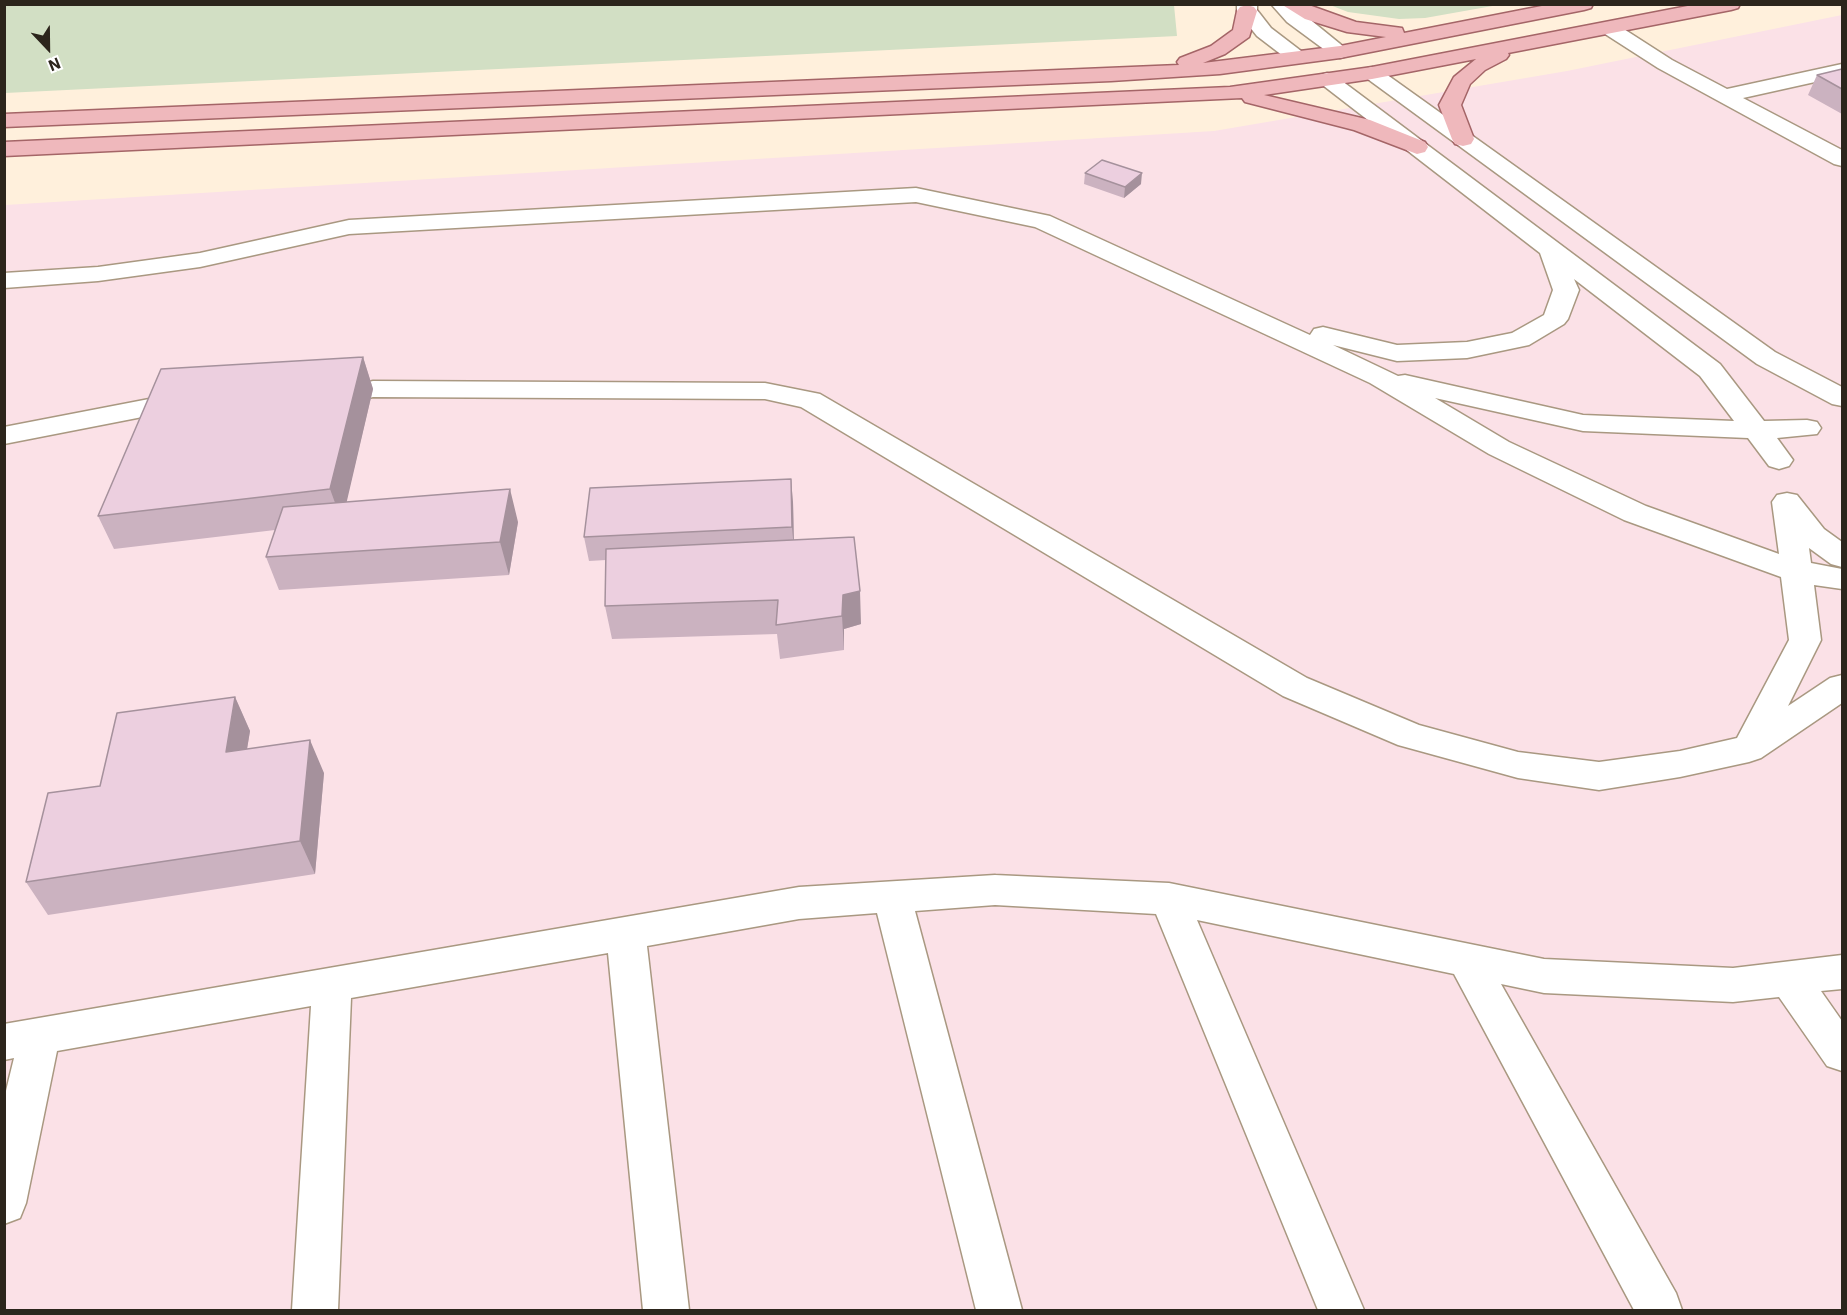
<!DOCTYPE html>
<style>
body{margin:0}
#map{position:relative;width:1847px;height:1315px;overflow:hidden;background:#fff0dc;font-family:"IBM Plex Sans",sans-serif}
canvas{display:block}
.frame{position:absolute;inset:0;border:6px solid #2c251c;pointer-events:none}
.north{position:absolute;left:18px;top:18px;width:60px;height:60px;-webkit-text-stroke:4px #fff;paint-order:stroke;rotate:158deg;font-size:16px;font-weight:700;line-height:24px;text-align:center;color:#2c251c}
.north::after{content:'';display:block;margin:auto;width:21px;height:27px;background:#2c251c;clip-path:polygon(50% 0,100% 100%,50% 72%,0 100%)}
</style>
<div id="map">
<canvas width="1847" height="1315"></canvas>
<div class="frame"></div>
<div class="north">N</div>
</div>
<script>
const ctx = document.querySelector('canvas').getContext('2d');
ctx.lineJoin = 'round';
function paint(path, color) { ctx.fillStyle = color; ctx.fill(path, 'evenodd'); }
const toPath = rows => new Path2D(rows.map(r => 'M' + r).join(''));
function stroke(path, color, width, dash) { ctx.strokeStyle = color; ctx.lineWidth = width; ctx.lineCap = dash ? 'butt' : 'round'; ctx.setLineDash(dash || []); ctx.stroke(path); }
const industrial = toPath([
 [1842,15,1842,1310,5,1310,5,205,1214,131,1567,71]
]);
const green = toPath([
 [1174,5,1177,36,5,93,5,5],
 [1330,5,1330,4,1498,5,1425,18,1399,19,1348,12]
]);
const minor = toPath([
 [1237,4,1257,4,1257,10,1271,28,1305,54,1308,58,1305,62,1291,62,1257,36,1237,11,1237,4],
 [1271,4,1291,4,1350,52,1347,56,1340,58,1333,56,1287,22,1271,4],
 [1609,22,1616,24,1672,60,1727,89,1842,64,1842,76,1743,98,1842,150,1842,166,1834,164,1658,68,1602,32,1599,28,1602,24,1609,22],
 [1372,67,1379,69,1775,352,1842,387,1842,406,1832,404,1757,364,1365,77,1362,73,1365,69,1372,67],
 [1327,73,1334,75,1720,364,1764,421,1807,420,1817,422,1821,428,1817,434,1777,438,1793,460,1789,466,1779,469,1769,466,1748,438,1583,431,1435,398,1509,442,1646,506,1779,554,1772,502,1777,495,1787,493,1797,495,1824,529,1842,542,1842,567,1831,564,1809,548,1811,563,1842,569,1842,589,1814,585,1821,640,1788,706,1830,678,1842,675,1842,703,1761,758,1749,762,1680,777,1599,790,1518,778,1398,745,1283,696,801,407,765,399,373,397,330,407,320,405,316,399,320,393,373,381,765,383,820,394,1307,678,1419,725,1518,752,1599,762,1680,751,1737,738,1789,640,1781,577,1624,520,1489,454,1370,383,1035,227,916,202,349,234,200,267,98,281,4,288,4,273,98,267,200,253,349,220,916,188,1050,216,1310,335,1314,329,1323,327,1397,345,1467,342,1512,333,1544,315,1553,290,1540,253,1320,83,1317,79,1320,75,1327,73],
 [1574,279,1700,376,1734,421,1583,415,1405,375,1398,376,1333,345,1397,361,1467,358,1529,345,1564,324,1568,319,1579,290,1574,279],
 [175,394,197,400,201,406,197,412,187,414,173,411,4,444,4,427,175,394],
 [995,875,1169,883,1544,959,1733,968,1842,955,1842,989,1821,991,1842,1021,1842,1071,1827,1066,1779,997,1733,1002,1544,993,1501,984,1676,1293,1682,1310,1634,1310,1454,974,1197,920,1364,1310,1318,1310,1156,914,995,905,915,911,1022,1310,976,1310,877,913,799,919,647,946,689,1310,643,1310,608,953,351,998,338,1310,292,1310,311,1006,57,1051,26,1203,20,1218,4,1224,4,1099,14,1058,4,1060,4,1024,799,887,995,875]
]);
const major = toPath([
 [1281,4,1306,4,1356,22,1402,28,1404,33,1552,4,1593,4,1591,8,1584,10,1340,58,1220,74,1111,81,4,127,4,114,1179,65,1177,62,1180,58,1211,46,1233,30,1237,11,1240,7,1247,5,1254,7,1257,11,1249,37,1225,54,1203,63,1340,46,1386,37,1347,32,1305,19,1281,4],
 [1698,4,1740,4,1738,8,1731,10,1508,53,1509,55,1506,59,1485,70,1470,84,1461,105,1474,139,1471,144,1463,146,1455,144,1452,139,1439,105,1454,77,1476,59,1372,79,1264,95,1370,120,1425,142,1428,147,1425,152,1417,154,1354,130,1245,102,1242,98,4,156,4,142,1230,87,1372,67,1698,4]
]);
const wall = toPath([
 [1842,69,1842,114,1808,95,1817,75],
 [1085,173,1141,184,1124,198,1084,184],
 [363,357,373,389,346,502,518,522,509,575,279,590,266,557,275,530,114,549,98,516],
 [793,502,794,540,861,624,844,629,844,650,780,659,777,634,612,639,605,606,606,560,589,561,584,537],
 [235,697,250,731,247,749,324,773,315,874,48,915,26,882]
]);
const shadedWall = toPath([
 [1142,173,1141,184,1124,198,1125,187],
 [363,357,373,389,342,522,330,489],
 [791,479,793,502,794,550,792,527],
 [510,489,518,522,509,575,500,542],
 [860,591,861,624,844,629,844,650,842,616,843,595],
 [235,697,250,731,241,785,226,752],
 [310,740,324,773,315,874,300,841]
]);
const building = toPath([
 [1842,69,1842,89,1817,75,1842,69],
 [1102,160,1142,173,1125,187,1085,173,1102,160],
 [363,357,330,489,98,516,161,369,363,357],
 [791,479,792,527,584,537,590,488,791,479],
 [510,489,500,542,266,557,283,507,510,489],
 [854,537,860,591,843,595,842,616,776,625,778,600,605,606,606,549,854,537],
 [235,697,226,752,310,740,300,841,26,882,48,793,100,786,117,713,235,697]
]);
paint(industrial, '#fbe1e7');
paint(green, '#d2dfc4');
stroke(minor, '#a99881', 3);
stroke(major, '#a46567', 3);
paint(minor, '#fff');
paint(major, '#efb8bc');
paint(wall, '#cbb2c0');
paint(shadedWall, '#a5919c');
paint(building, '#eccfdf');
stroke(building, '#a5919c', 1.5);
</script>
